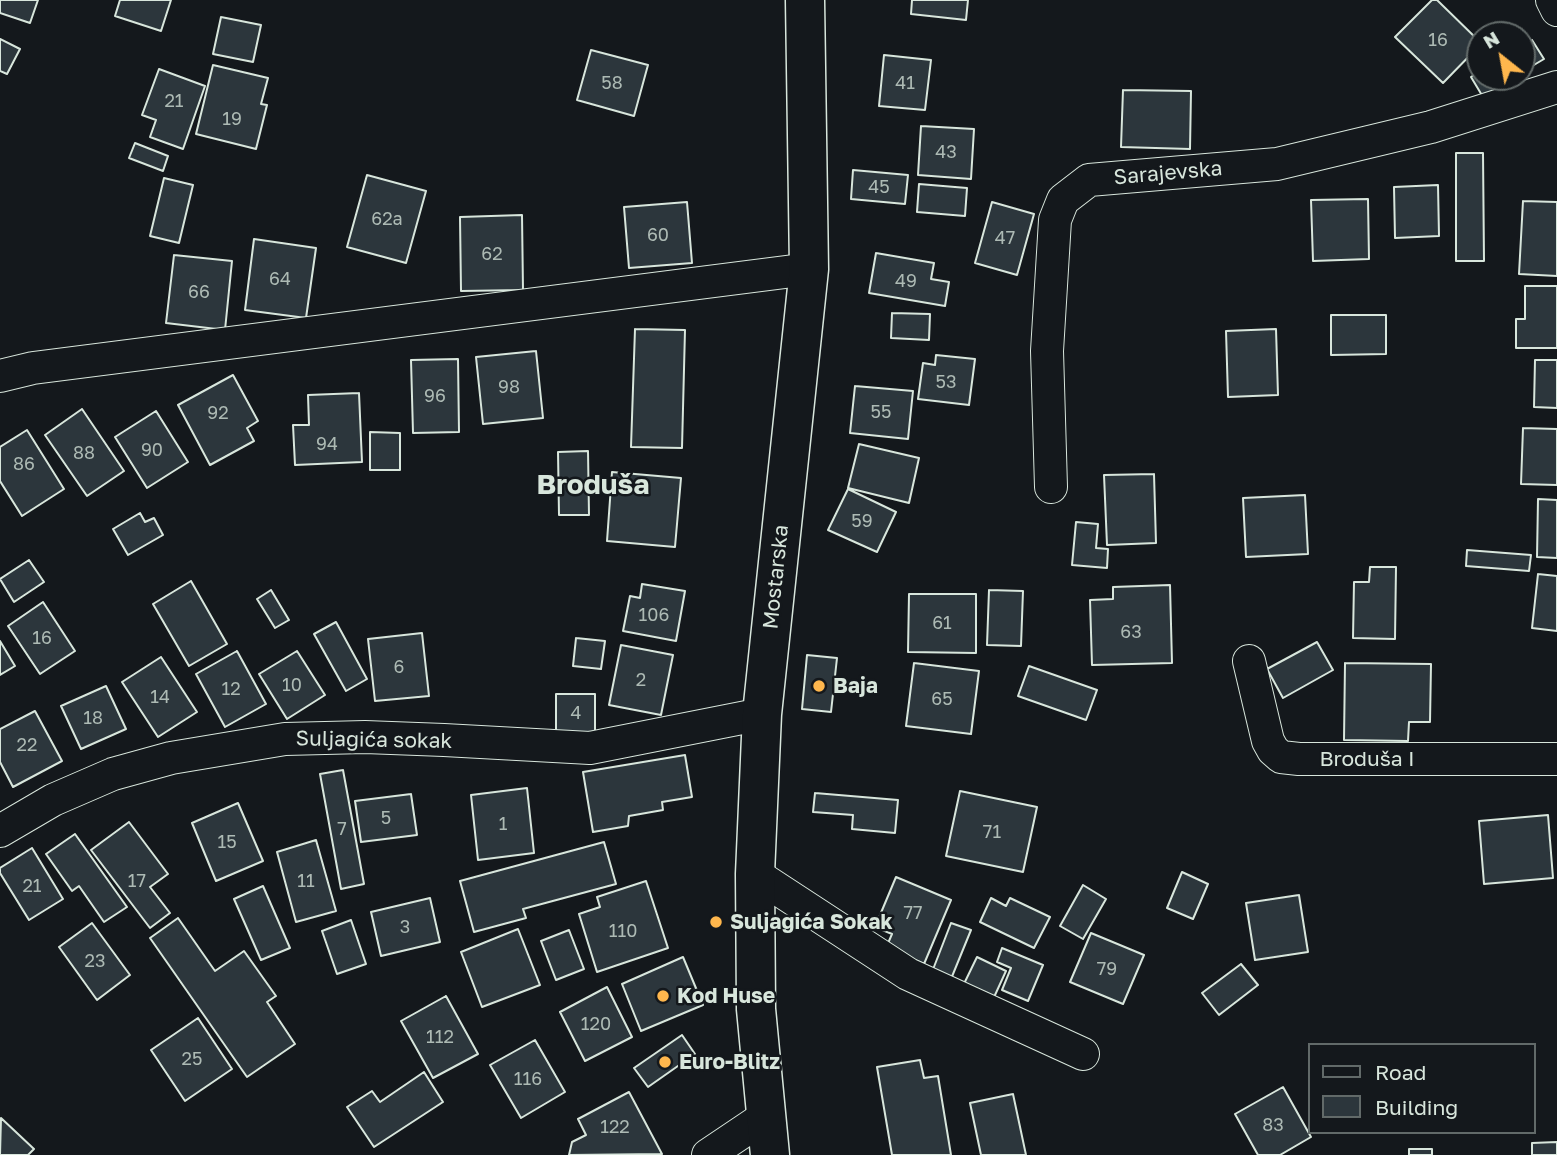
<!DOCTYPE html>
<meta charset="utf-8">
<style>
body{margin:0}
#map{position:relative;width:1557px;height:1155px;overflow:hidden;background:#14181c;font-family:"Golos Text",sans-serif}
canvas{display:block}
.legend{position:absolute;left:1308px;top:1043px;width:228px;height:91px;box-sizing:border-box;background:#14181c;border:2px solid #626a69;margin:0;padding:9px 12px;list-style:none;font-size:21px;color:#d8e6dc}
.legend li{display:flex;align-items:center;gap:14px;height:35px}
.legend b{width:35px;border:2px solid #626a69}
.north{position:absolute;left:1466px;top:21px;width:70px;height:70px;box-sizing:border-box;background:#14181c;border:2px solid #626a69;border-radius:50%;rotate:329deg;font-size:19px;font-weight:700;line-height:28px;text-align:center;color:#d8e6dc}
.north::after{content:'';display:block;margin:auto;width:24px;height:32px;background:#ffb74d;clip-path:polygon(50% 0,100% 100%,50% 72%,0 100%)}
</style>
<div id="map">
<canvas width="1557" height="1155"></canvas>
<ul class="legend">
<li><b style="height:9px;background:#14181c"></b>Road</li>
<li><b style="height:19px;background:#2c363c"></b>Building</li>
</ul>
<div class="north">N</div>
</div>
<script>
const ctx = document.querySelector('canvas').getContext('2d');
ctx.lineJoin = 'round';
function paint(path, color) { ctx.fillStyle = color; ctx.fill(path, 'evenodd'); }
const toPath = rows => new Path2D(rows.map(r => 'M' + r).join(''));
function stroke(path, color, width, dash) { ctx.strokeStyle = color; ctx.lineWidth = width; ctx.lineCap = dash ? 'butt' : 'round'; ctx.setLineDash(dash || []); ctx.stroke(path); }
function write(font, color, halo, rows, align = 'center') {
  ctx.font = font + ' "Golos Text",sans-serif'; ctx.lineWidth = 5; ctx.setLineDash([]); ctx.textBaseline = 'middle'; ctx.strokeStyle = halo; ctx.fillStyle = color; for (const [text, x, y, turn = 0] of rows) {
    ctx.save(); ctx.translate(x, y); ctx.rotate((+turn || 0) * Math.PI / 180); ctx.textAlign = isNaN(turn) ? turn : align; if (halo) ctx.strokeText(text, 0, 0); ctx.fillText(text, 0, 0); ctx.restore();
  }
}
const building = toPath([
 [0,0,38,0,30,23,0,13,0,0],
 [120,0,171,0,161,31,115,16,120,0],
 [912,0,968,0,966,20,911,14,912,0],
 [1432,0,1437,0,1480,42,1480,45,1443,83,1395,37,1432,0],
 [221,17,261,25,253,62,213,54,221,17],
 [0,39,20,49,7,74,0,71,0,39],
 [1532,40,1544,59,1522,72,1522,46,1532,40],
 [591,50,648,65,634,116,577,100,591,50],
 [884,55,931,60,925,110,879,106,884,55],
 [213,65,268,78,261,104,267,105,256,149,196,134,213,65],
 [159,69,205,86,183,149,150,137,156,120,142,115,159,69],
 [1480,71,1480,77,1515,77,1483,97,1471,77,1480,71],
 [1123,90,1191,91,1190,149,1121,147,1123,90],
 [921,126,974,129,971,179,918,175,921,126],
 [135,143,168,156,163,171,129,158,135,143],
 [1456,153,1483,153,1484,261,1456,261,1456,153],
 [853,170,908,175,905,204,851,199,853,170],
 [367,175,426,191,406,263,347,247,367,175],
 [164,178,193,185,179,243,150,236,164,178],
 [919,184,967,188,965,216,917,212,919,184],
 [1438,185,1439,236,1395,238,1394,187,1438,185],
 [1368,199,1369,259,1313,261,1311,200,1368,199],
 [1523,201,1557,202,1557,276,1519,274,1523,201],
 [687,202,692,263,629,268,624,207,687,202],
 [992,202,1034,214,1017,275,975,263,992,202],
 [522,215,523,290,461,291,460,217,522,215],
 [254,239,316,248,306,318,245,310,254,239],
 [876,253,934,263,931,279,949,282,945,306,869,293,876,253],
 [174,255,232,261,225,330,166,323,174,255],
 [1525,286,1557,286,1557,348,1516,348,1516,319,1525,319,1525,286],
 [892,313,930,314,929,340,891,338,892,313],
 [1331,315,1386,315,1386,354,1331,355,1331,315],
 [635,329,685,330,682,448,631,447,635,329],
 [1276,329,1278,395,1228,397,1226,331,1276,329],
 [536,351,543,418,483,424,476,357,536,351],
 [936,355,975,359,969,405,918,399,923,363,935,365,936,355],
 [458,359,459,432,413,433,411,360,458,359],
 [1535,360,1557,360,1557,408,1534,407,1535,360],
 [233,375,258,421,247,428,254,441,210,465,178,405,233,375],
 [855,386,913,391,908,439,850,433,855,386],
 [359,393,362,462,295,465,293,425,309,425,308,395,359,393],
 [82,409,124,471,87,496,45,435,82,409],
 [156,411,188,462,147,488,115,437,156,411],
 [1523,428,1557,429,1557,485,1521,484,1523,428],
 [27,430,64,489,22,516,0,481,0,447,27,430],
 [370,432,400,433,400,470,370,470,370,432],
 [859,444,919,458,909,503,848,488,859,444],
 [588,451,589,515,559,515,558,452,588,451],
 [612,472,681,478,675,547,607,541,612,472],
 [1154,474,1156,543,1107,545,1104,475,1154,474],
 [848,489,896,512,877,552,828,530,848,489],
 [1305,495,1308,554,1246,557,1243,498,1305,495],
 [1538,499,1557,500,1557,558,1537,557,1538,499],
 [140,513,145,522,154,518,163,535,128,555,113,529,140,513],
 [1076,522,1098,524,1096,548,1108,549,1107,568,1072,565,1076,522],
 [1467,550,1531,555,1529,571,1466,566,1467,550],
 [29,560,44,582,14,602,0,579,29,560],
 [1370,567,1396,567,1395,639,1353,638,1354,582,1369,582,1370,567],
 [1538,574,1557,576,1557,631,1532,628,1538,574],
 [191,581,227,644,189,666,153,604,191,581],
 [642,584,685,591,676,641,623,631,630,596,640,598,642,584],
 [1170,585,1172,663,1092,665,1090,600,1113,599,1113,587,1170,585],
 [271,590,289,620,275,628,257,599,271,590],
 [989,590,1023,591,1021,646,987,645,989,590],
 [909,594,976,594,976,653,908,652,909,594],
 [43,602,75,651,40,674,8,626,43,602],
 [336,622,367,679,346,691,314,634,336,622],
 [422,633,429,696,375,701,368,639,422,633],
 [576,638,605,641,601,669,573,666,576,638],
 [0,641,15,666,0,675,0,641],
 [1317,642,1333,670,1283,698,1267,669,1317,642],
 [621,645,673,655,661,715,609,705,621,645],
 [237,651,266,704,225,727,196,674,237,651],
 [297,651,325,695,287,719,259,674,297,651],
 [807,655,837,658,831,712,802,709,807,655],
 [161,657,197,712,158,737,122,682,161,657],
 [914,663,979,671,971,734,906,726,914,663],
 [1345,663,1431,664,1430,722,1409,722,1408,741,1344,740,1345,663],
 [1029,666,1097,690,1086,720,1018,696,1029,666],
 [106,686,126,729,81,749,61,706,106,686],
 [556,694,595,694,595,733,556,733,556,694],
 [35,711,62,761,13,787,0,762,0,729,35,711],
 [685,755,692,797,662,802,663,810,629,816,628,826,593,832,583,772,685,755],
 [343,770,364,884,341,889,320,774,343,770],
 [527,788,534,853,478,860,471,795,527,788],
 [960,791,1037,807,1023,872,946,856,960,791],
 [815,793,898,800,895,833,852,829,853,815,813,812,815,793],
 [411,794,417,835,361,842,355,801,411,794],
 [238,803,263,861,216,881,192,823,238,803],
 [1548,815,1553,878,1484,884,1479,821,1548,815],
 [129,822,168,874,150,887,170,913,150,928,91,850,129,822],
 [75,834,127,907,104,922,79,886,72,891,46,854,75,834],
 [316,840,336,911,296,922,277,852,316,840],
 [604,842,616,884,523,909,526,918,474,932,460,881,604,842],
 [32,848,63,899,29,920,0,873,0,868,32,848],
 [1182,872,1208,884,1193,919,1167,908,1182,872],
 [896,877,951,900,924,964,886,948,892,934,875,927,896,877],
 [646,881,668,948,597,972,579,914,600,907,597,897,646,881],
 [1083,885,1106,899,1083,939,1060,926,1083,885],
 [263,886,290,948,261,960,234,899,263,886],
 [1299,895,1308,952,1255,960,1246,903,1299,895],
 [430,898,440,942,381,956,371,912,430,898],
 [991,898,1006,906,1010,898,1050,917,1034,948,980,922,991,898],
 [178,918,215,971,244,951,276,996,267,1002,295,1044,247,1077,150,938,178,918],
 [351,920,366,964,337,974,322,931,351,920],
 [92,923,130,975,97,1000,59,947,92,923],
 [951,923,971,930,951,979,932,972,951,923],
 [518,929,540,985,482,1007,461,952,518,929],
 [569,930,584,969,556,980,541,941,569,930],
 [1091,933,1144,955,1123,1004,1070,982,1091,933],
 [1002,948,1043,965,1028,1001,1002,990,1011,968,997,962,1002,948],
 [683,957,703,1005,641,1031,622,984,683,957],
 [977,957,1006,971,990,1006,960,992,977,957],
 [1241,964,1258,985,1219,1015,1202,993,1241,964],
 [607,987,632,1037,585,1061,560,1012,607,987],
 [446,996,478,1054,433,1078,401,1021,446,996],
 [198,1018,232,1069,185,1101,151,1050,198,1018],
 [682,1035,695,1054,648,1087,634,1068,682,1035],
 [535,1040,565,1092,521,1118,490,1065,535,1040],
 [920,1060,924,1078,938,1076,951,1155,892,1155,877,1067,920,1060],
 [424,1072,443,1102,374,1147,347,1107,372,1091,380,1102,424,1072],
 [1283,1087,1311,1137,1280,1155,1258,1155,1235,1114,1283,1087],
 [629,1092,662,1154,569,1155,572,1142,586,1135,578,1119,629,1092],
 [1013,1094,1026,1155,981,1155,970,1103,1013,1094],
 [1,1118,34,1149,28,1155,0,1155,1,1118],
 [1557,1142,1557,1155,1532,1155,1532,1143,1557,1142],
 [1409,1149,1432,1149,1432,1155,1409,1155,1409,1149]
]);
const street = toPath([
 [1552,0,1557,10],
 [0,376,33,368,809,269],
 [1051,487,1047,351,1055,220,1063,200,1089,180,1277,164,1431,127,1557,87],
 [1249,661,1268,741,1273,750,1281,757,1299,759,1557,759],
 [0,831,53,800,113,774,171,758,285,739,365,737,444,740,590,748,762,714],
 [755,874,908,974,1083,1054],
 [708,1155,766,1116]
]);
const secondary = toPath([
 [770,1155,756,1009,755,874,762,714,809,269,805,0]
]);
const markers = [
 [819,686,7,"#ffb74d"],
 [716,922,7,"#ffb74d"],
 [663,996,7,"#ffb74d"],
 [665,1062,7,"#ffb74d"]
];
const numberNames = [
 ["16",1438,40],
 ["58",612,83],
 ["41",905,83],
 ["21",174,101],
 ["19",232,119],
 ["43",946,152],
 ["45",879,187],
 ["62a",387,219],
 ["60",658,235],
 ["47",1005,238],
 ["62",492,254],
 ["64",280,279],
 ["49",906,281],
 ["66",199,292],
 ["53",946,382],
 ["98",509,387],
 ["96",435,396],
 ["55",881,412],
 ["92",218,413],
 ["94",327,444],
 ["90",152,450],
 ["88",84,453],
 ["86",24,464],
 ["59",862,521],
 ["106",654,615],
 ["61",942,623],
 ["63",1131,632],
 ["16",42,638],
 ["6",399,667],
 ["2",641,680],
 ["10",292,685],
 ["12",231,689],
 ["14",160,697],
 ["65",942,699],
 ["4",576,713],
 ["18",93,718],
 ["22",27,745],
 ["5",386,818],
 ["1",503,824],
 ["7",342,829],
 ["71",992,832],
 ["15",227,842],
 ["17",137,881],
 ["11",306,881],
 ["21",32,886],
 ["77",913,913],
 ["3",405,927],
 ["110",623,931],
 ["23",95,961],
 ["79",1107,969],
 ["120",596,1024],
 ["112",440,1037],
 ["25",192,1059],
 ["116",528,1079],
 ["83",1273,1125],
 ["122",615,1127]
];
const streetNames = [
 ["Sarajevska",1168,173,-5],
 ["Mostarska",776,577,-84],
 ["Suljagića sokak",374,740,1],
 ["Broduša I",1367,759]
];
const poiNames = [
 ["Baja",833,686],
 ["Suljagića Sokak",730,922],
 ["Kod Huse",677,996],
 ["Euro-Blitz",679,1062]
];
const districtNames = [
 ["Broduša",593,485]
];
paint(building, '#2c363c');
stroke(building, '#d8e6dc', 2);
stroke(street, '#d8e6dc', 34);
stroke(secondary, '#d8e6dc', 41);
stroke(street, '#14181c', 32);
stroke(secondary, '#14181c', 38);
for (const [x, y, r, color] of markers) { const dot = new Path2D(); dot.arc(x, y, r, 0, 2 * Math.PI); ctx.fillStyle = color; ctx.fill(dot); stroke(dot, '#14181c', 2.5); }
write('18px', '#adbab4', null, numberNames);
write('21px', '#d8e6dc', '#14181c', streetNames);
write('bold 21px', '#d8e6dc', '#14181c', poiNames, 'left');
write('bold 28px', '#d8e6dc', '#14181c', districtNames);
</script>
